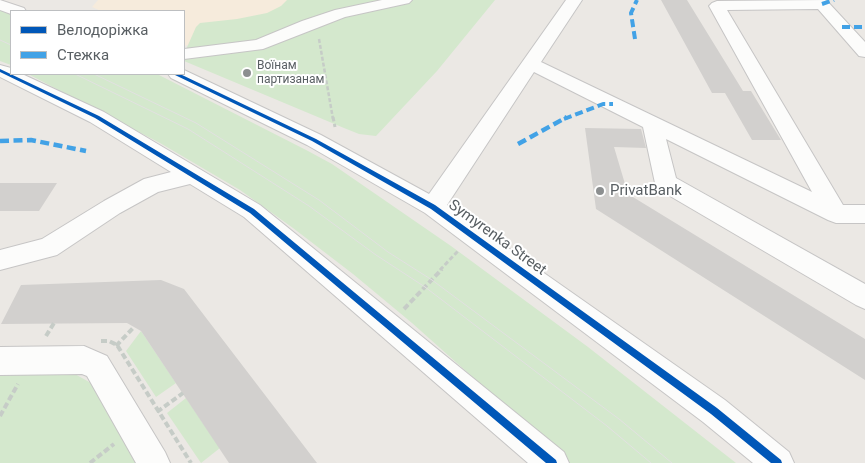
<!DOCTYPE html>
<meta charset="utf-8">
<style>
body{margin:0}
#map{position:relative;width:865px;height:463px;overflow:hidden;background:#ebe8e4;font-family:Roboto,sans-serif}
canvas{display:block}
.legend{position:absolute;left:10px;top:10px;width:175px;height:65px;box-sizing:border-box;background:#fff;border:1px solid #bdbfc1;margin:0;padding:6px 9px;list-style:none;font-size:15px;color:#595f63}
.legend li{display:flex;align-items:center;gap:10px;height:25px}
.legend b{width:25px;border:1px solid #bdbfc1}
</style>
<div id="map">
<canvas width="865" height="463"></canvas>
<ul class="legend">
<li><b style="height:6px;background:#0057b8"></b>Велодоріжка</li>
<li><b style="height:6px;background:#42a2e6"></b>Стежка</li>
</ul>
</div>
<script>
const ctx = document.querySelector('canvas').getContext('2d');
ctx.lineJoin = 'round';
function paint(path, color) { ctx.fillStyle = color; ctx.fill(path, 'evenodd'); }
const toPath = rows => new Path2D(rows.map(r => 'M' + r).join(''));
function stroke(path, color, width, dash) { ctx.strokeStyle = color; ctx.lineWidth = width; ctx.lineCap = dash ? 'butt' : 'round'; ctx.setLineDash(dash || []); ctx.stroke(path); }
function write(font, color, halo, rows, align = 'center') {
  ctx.font = font + ' Roboto,sans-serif'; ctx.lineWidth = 4; ctx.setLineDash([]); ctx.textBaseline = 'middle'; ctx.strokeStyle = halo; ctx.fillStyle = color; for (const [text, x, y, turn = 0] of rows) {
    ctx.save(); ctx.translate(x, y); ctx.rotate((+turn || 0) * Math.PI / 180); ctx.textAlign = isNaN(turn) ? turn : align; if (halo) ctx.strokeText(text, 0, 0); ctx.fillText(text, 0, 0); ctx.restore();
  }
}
const commercial = toPath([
 [98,0,313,0,256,26,184,46,184,11,101,11,92,7]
]);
const green = toPath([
 [287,0,495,0,437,71,376,136,359,134,344,128,184,61,184,54,196,27,200,23,237,19,267,13,281,6],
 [0,10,11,14,11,65,0,61],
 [28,74,157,74,308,151,332,164,451,246,588,347,736,463,569,463,412,323,353,274,293,228,240,190,160,143],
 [141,331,176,383,156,397,126,351],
 [0,372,73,373,91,383,136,463,0,463],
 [186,398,220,448,201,463,167,413]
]);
const building = toPath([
 [661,0,687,0,743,91,751,91,781,140,752,140,725,93,712,93],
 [585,128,641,129,646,148,614,147,628,194,865,339,865,380,596,209],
 [0,183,57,183,39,211,0,211],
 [161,280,184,289,317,463,229,463,141,331,127,323,1,324,21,285]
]);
const pathFar2 = toPath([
 [319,39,333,119]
]);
const pathFar1 = toPath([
 [333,117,335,127],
 [440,270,458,251]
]);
const path = toPath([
 [404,309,442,269],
 [46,336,54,323],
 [101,341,109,341,117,345,191,463],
 [116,346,134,327],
 [157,412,183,393],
 [0,416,18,384],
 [90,463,114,444]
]);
const minor = toPath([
 [0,0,24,8,26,11,11,11,11,14,0,10,0,0],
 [382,0,412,0,409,3,345,17,263,49,184,59,184,49,256,40,302,21,335,10,382,0],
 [566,0,582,0,541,62,812,192,709,6,712,3,717,1,825,0,827,1,865,42,865,57,859,56,818,9,727,10,843,205,865,205,865,223,836,223,828,220,666,139,676,178,865,284,865,309,856,305,658,189,655,183,643,127,534,72,447,205,725,400,789,452,794,463,753,463,703,422,425,213,307,145,171,78,168,74,184,74,184,70,321,135,429,194,566,0],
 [0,65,11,68,11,74,22,74,104,112,260,205,564,452,569,463,528,463,244,217,190,184,158,192,120,213,57,255,0,270,0,250,42,239,104,201,144,179,171,172,90,122,0,77,0,65],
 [84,346,107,356,165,452,170,463,136,463,87,376,82,374,0,375,0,347,84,346]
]);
const tram = toPath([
 [0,40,11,45],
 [75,74,188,129,309,206,376,255,425,287,607,426,651,463],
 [94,74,196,123,319,200,388,252,432,280,619,419,672,463]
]);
const quietFar1 = toPath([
 [822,4,834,0],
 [842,27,865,27],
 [635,39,631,13,637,0],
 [564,119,603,104,613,104]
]);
const quiet = toPath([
 [0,141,31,140,86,151],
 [518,144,567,117]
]);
const cycleway = toPath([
 [0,69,99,116,254,209,556,460,557,463,546,463,250,213,95,118,0,72,0,69],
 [175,74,180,74,316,139,435,205,717,408,781,460,782,463,771,463,711,414,431,209,312,141,175,75,175,74]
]);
const markers = [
 [247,73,5,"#8c8f90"],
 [600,191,5,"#8c8f90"]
];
const farPoinames = [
 ["Воїнам",257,66],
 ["партизанам",257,80]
];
const poiNames = [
 ["PrivatBank",610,191]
];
const streetNames = [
 ["Symyrenka Street",497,238,36]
];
paint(commercial, '#f6ebdc');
paint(green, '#d4e8cd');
paint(building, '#d2d0ce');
stroke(minor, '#c6c5c5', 2);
stroke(pathFar2, '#c6ccc7', 2.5, [4, 2]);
stroke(pathFar1, '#c6ccc7', 3, [4.5, 2.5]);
stroke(path, '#c6ccc7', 4, [6, 3]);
paint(minor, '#fcfcfb');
stroke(tram, '#e2e1e1', 1);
stroke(quietFar1, '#42a2e6', 4, [8, 4]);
stroke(quiet, '#42a2e6', 4.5, [9, 4.5]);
paint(cycleway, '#0057b8');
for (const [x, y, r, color] of markers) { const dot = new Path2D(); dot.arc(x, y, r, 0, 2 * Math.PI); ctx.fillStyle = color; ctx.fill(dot); stroke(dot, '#fff', 2); }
write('12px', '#595f63', '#fff', farPoinames, 'left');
write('15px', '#595f63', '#fff', poiNames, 'left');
write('15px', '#595f63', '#fff', streetNames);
</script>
